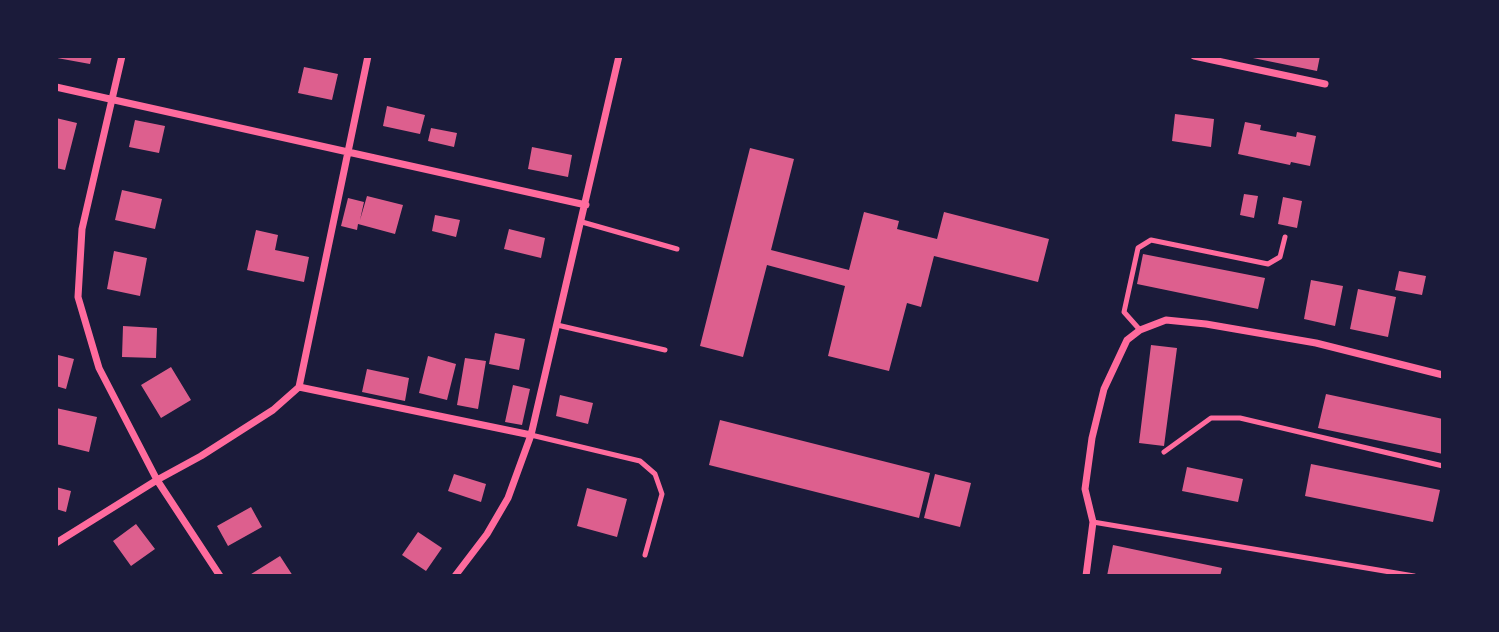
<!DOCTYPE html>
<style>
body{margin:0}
#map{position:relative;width:1499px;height:632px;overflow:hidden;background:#1b1b3a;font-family:Poppins,sans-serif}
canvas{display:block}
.frame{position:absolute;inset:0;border:58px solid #1b1b3a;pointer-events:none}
</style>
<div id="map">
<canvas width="1499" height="632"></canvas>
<div class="frame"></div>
</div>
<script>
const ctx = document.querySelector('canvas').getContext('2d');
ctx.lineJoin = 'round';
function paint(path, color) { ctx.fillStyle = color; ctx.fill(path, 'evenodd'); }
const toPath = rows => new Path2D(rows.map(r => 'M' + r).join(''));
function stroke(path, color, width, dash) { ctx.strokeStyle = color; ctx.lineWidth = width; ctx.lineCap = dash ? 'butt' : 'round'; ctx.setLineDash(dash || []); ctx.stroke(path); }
const building = toPath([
 [57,56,92,56,90,64,57,58],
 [1243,56,1320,56,1317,71],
 [304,67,338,74,332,100,298,93],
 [387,106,425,115,420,134,383,126],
 [1175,114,1214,119,1211,147,1172,141],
 [56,118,77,123,65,170,56,168],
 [135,120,165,126,159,153,129,147],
 [1245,122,1261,125,1260,130,1296,137,1297,132,1316,136,1310,166,1291,162,1290,165,1238,154],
 [431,128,457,133,454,147,428,141],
 [532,147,572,155,568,177,528,169],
 [750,148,794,159,771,250,849,270,864,212,899,221,897,229,937,239,944,212,1049,239,1038,282,934,256,921,307,907,303,889,371,828,356,845,286,767,265,743,357,700,346],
 [122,190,162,199,155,229,115,220],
 [1244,194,1258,196,1254,218,1240,215],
 [367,196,403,205,395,234,358,224,357,230,341,226,348,198,364,202,360,220],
 [1283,197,1302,201,1297,228,1278,224],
 [435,215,460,220,456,237,432,231],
 [509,229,545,238,541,258,504,249],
 [256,230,278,235,275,250,309,257,304,282,247,270],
 [114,251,147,258,140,296,107,289],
 [1143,254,1265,278,1258,309,1137,284],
 [1399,271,1426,276,1422,295,1395,290],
 [1311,280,1343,286,1335,326,1304,319],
 [1358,289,1396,297,1388,337,1350,329],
 [123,326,157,328,156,358,122,357],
 [495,333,525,339,519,370,489,364],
 [1151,345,1177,348,1164,446,1139,443],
 [58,355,74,359,66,389,56,386],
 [428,356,456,364,447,400,419,393],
 [465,358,486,361,478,409,457,405],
 [171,367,191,400,161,418,141,385],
 [367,369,409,378,405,401,362,392],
 [513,385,530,389,522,425,505,422],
 [1326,394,1443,419,1443,454,1318,428],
 [560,395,593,403,588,424,556,416],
 [56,408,97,417,89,452,56,444],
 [720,420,930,473,919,518,709,465],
 [1311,464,1440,490,1433,522,1305,496],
 [1187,467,1243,479,1238,502,1182,491],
 [454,474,486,484,481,502,448,491],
 [935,474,971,483,960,527,924,518],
 [56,487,71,491,66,512,56,509],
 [587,488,627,499,617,537,577,526],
 [251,507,262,527,228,546,217,526],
 [136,524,155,549,131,566,113,541],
 [418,532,442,548,426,571,402,555],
 [1113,545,1222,568,1220,576,1107,576],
 [280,556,293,576,248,576]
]);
const service = toPath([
 [582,222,677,249],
 [557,325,665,350],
 [1140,330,1124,312,1138,248,1151,240,1268,264,1280,257,1285,237],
 [531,435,640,461,655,474,662,494,645,555],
 [1164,452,1211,418,1240,418,1443,466],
 [1093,522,1414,576]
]);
const minor = toPath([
 [122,56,82,229,78,297,99,368,157,480,220,576],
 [1194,56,1325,84],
 [56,87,586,205],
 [299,387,531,435],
 [56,543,157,480,201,456,273,410,299,387,368,56],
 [455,576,487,534,508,498,531,435,619,56],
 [1086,576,1093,522,1085,489,1092,438,1104,389,1127,340,1140,330,1166,320,1206,324,1316,343,1443,375]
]);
paint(building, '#dd5f8e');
stroke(service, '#ff6b9d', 5);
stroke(minor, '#ff6b9d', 7);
</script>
